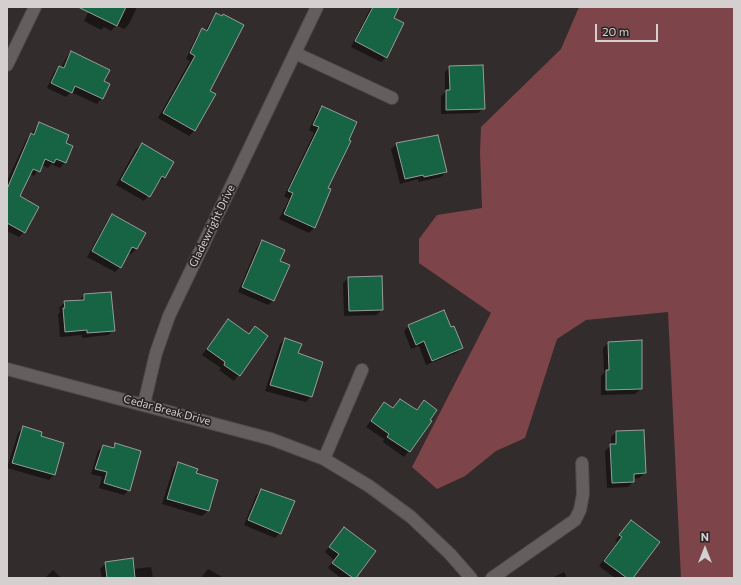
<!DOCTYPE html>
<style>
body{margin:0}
#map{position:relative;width:741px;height:585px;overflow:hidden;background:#332c2c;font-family:Commissioner,sans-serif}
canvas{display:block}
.frame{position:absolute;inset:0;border:8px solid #d4d0d0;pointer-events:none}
.north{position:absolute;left:685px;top:529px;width:40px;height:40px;-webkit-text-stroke:3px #292323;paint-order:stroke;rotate:0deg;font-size:11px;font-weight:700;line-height:16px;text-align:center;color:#d4d0d0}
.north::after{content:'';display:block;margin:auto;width:14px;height:18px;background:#d4d0d0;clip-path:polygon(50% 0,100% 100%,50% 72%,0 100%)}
.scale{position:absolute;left:595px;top:24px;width:63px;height:18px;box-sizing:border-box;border:2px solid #d4d0d0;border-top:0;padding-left:5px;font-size:12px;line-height:14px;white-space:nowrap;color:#d4d0d0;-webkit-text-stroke:3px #292323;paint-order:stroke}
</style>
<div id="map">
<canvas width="741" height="585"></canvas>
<div class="frame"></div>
<div class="north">N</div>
<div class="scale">20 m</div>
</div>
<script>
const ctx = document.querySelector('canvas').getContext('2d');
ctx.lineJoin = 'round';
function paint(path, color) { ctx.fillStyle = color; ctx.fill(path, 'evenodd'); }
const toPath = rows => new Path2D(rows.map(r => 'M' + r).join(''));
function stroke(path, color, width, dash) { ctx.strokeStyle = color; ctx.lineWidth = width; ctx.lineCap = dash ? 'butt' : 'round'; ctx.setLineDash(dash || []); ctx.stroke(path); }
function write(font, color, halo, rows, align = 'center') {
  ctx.font = font + ' Commissioner,sans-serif'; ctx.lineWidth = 3.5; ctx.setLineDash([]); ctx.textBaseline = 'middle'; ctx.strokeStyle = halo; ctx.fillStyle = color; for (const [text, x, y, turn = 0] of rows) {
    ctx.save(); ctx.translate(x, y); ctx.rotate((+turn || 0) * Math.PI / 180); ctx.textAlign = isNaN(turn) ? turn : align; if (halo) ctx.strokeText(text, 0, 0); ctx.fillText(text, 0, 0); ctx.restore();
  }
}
const green = toPath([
 [579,7,734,7,734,578,681,578,668,312,586,320,557,339,525,438,496,451,465,476,437,489,412,467,491,313,419,263,419,239,437,215,482,208,480,153,481,127,561,49]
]);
const shadow = toPath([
 [91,7,137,7,129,24,124,29,116,25,111,31,104,27,101,30,84,21],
 [371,7,390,7,387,57,381,62,351,47],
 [216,15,209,91,195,130,189,136,158,118,190,61,186,59,197,35,203,30,205,31,211,20],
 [71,52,103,81,102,98,97,104,71,92,66,97,47,88,54,72,59,67,61,68,66,58],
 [450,67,484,108,478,113,441,114,441,96,445,92,445,72],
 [322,107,327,188,329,189,314,228,309,233,279,219,289,199,284,196,314,133,309,130,317,112],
 [40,123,64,143,65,162,60,168,51,164,48,168,42,165,34,176,29,174,18,196,24,232,19,237,7,231,7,181,26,140],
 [142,144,165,177,159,182,158,182,144,201,116,185,136,149],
 [397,144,446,172,441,177,419,182,418,179,400,184,391,149],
 [113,215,145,233,136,249,131,254,128,253,120,267,115,272,87,257,107,221],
 [262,241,279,261,274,300,268,305,238,292,257,247],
 [381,277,382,309,377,315,344,316,343,283,348,278],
 [84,295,114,330,108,335,82,338,82,335,60,337,58,314,60,312,59,308,65,302,79,301],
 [228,321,248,335,255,327,267,336,234,381,219,370,221,368,202,355],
 [409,326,462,348,456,353,426,365,419,346,411,349,404,331],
 [285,339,311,396,306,402,265,391,280,344],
 [608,343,641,389,635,394,601,395,601,376,604,373,603,348],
 [400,400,416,410,424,401,429,420,431,421,404,457,383,442,384,439,366,427,384,403,392,409],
 [23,428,40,437,63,443,54,475,49,480,7,468,18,433],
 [616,432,645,473,639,478,633,479,633,482,628,487,607,488,605,451,611,445,611,437],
 [115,444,129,490,124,495,99,488,102,477,91,474,98,451,103,446,111,448],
 [178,463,195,473,217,480,208,511,202,516,162,504,173,469],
 [262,490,280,533,275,538,244,525,256,495],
 [631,521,631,578,615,578,599,566,617,542,615,541],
 [344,528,354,578,341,578,328,568,334,560,325,552],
 [106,563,133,569,151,567,153,578,102,578,100,569],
 [208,569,224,578,201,578],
 [53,570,61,578,45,578],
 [564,572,567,578,552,578]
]);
const building = toPath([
 [78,7,126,7,117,26,78,7],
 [373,7,399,7,394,18,404,23,387,58,355,41,373,7],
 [216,13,222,16,223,14,244,25,210,91,216,94,195,131,163,113,195,56,190,53,202,28,207,31,216,13],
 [71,51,110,70,104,81,110,84,103,99,75,86,72,93,51,83,59,66,64,68,71,51],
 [483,65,485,109,446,110,446,90,450,90,449,66,483,65],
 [322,106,357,122,349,140,351,141,328,188,331,189,315,228,284,214,293,193,288,191,319,127,313,125,322,106],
 [39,122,69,135,66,143,73,146,66,163,56,159,54,163,45,159,40,172,33,169,20,196,39,207,25,233,7,223,7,189,31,133,34,135,39,122],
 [438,135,447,172,424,177,423,175,405,179,396,143,438,135],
 [142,143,174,162,165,178,162,176,150,197,121,180,142,143],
 [112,214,146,233,137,249,132,247,121,268,92,251,112,214],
 [262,240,285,250,280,261,290,265,274,301,242,287,262,240],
 [382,276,383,310,349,311,348,277,382,276],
 [111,292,115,331,87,333,87,330,65,332,63,308,65,308,64,301,84,300,84,294,111,292],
 [444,310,451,327,454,326,463,348,432,361,424,341,416,345,408,325,444,310],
 [228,319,249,334,255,326,268,336,240,376,224,365,225,362,207,349,228,319],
 [285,338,302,344,298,353,323,362,312,397,270,385,285,338],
 [642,340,642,389,606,390,606,370,609,370,608,342,642,340],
 [400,399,417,410,424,400,437,410,430,420,432,421,410,452,387,437,389,434,371,421,384,402,393,408,400,399],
 [23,426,42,432,41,436,64,443,55,475,12,463,23,426],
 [644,430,646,473,634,474,634,482,612,483,610,444,616,444,616,431,644,430],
 [115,443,141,451,130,491,104,483,107,472,95,469,103,445,114,448,115,443],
 [178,462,198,469,196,473,218,480,209,511,167,499,178,462],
 [261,489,295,501,281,534,248,520,261,489],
 [631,520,660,542,633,578,627,578,604,561,622,537,619,535,631,520],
 [344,527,376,551,356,578,353,578,332,563,339,554,329,547,344,527],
 [133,558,135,578,107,578,105,562,133,558]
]);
const minor = toPath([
 [295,53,392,98],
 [7,65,35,7],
 [7,369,271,439,324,459,369,486,411,517,450,554,471,578],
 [144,404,156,353,169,316,317,7],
 [324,459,362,370],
 [492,578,575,520,580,510,583,494,582,463]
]);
const streetNames = [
 ["Gladewright Drive",212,226,-64],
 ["Cedar Break Drive",167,410,15]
];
paint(green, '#7d4549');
paint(shadow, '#0007');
paint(building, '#166443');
stroke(building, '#979d99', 1);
stroke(minor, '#4e4949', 14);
stroke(minor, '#655e5e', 12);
write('11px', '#d4d0d0', '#292323', streetNames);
</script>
